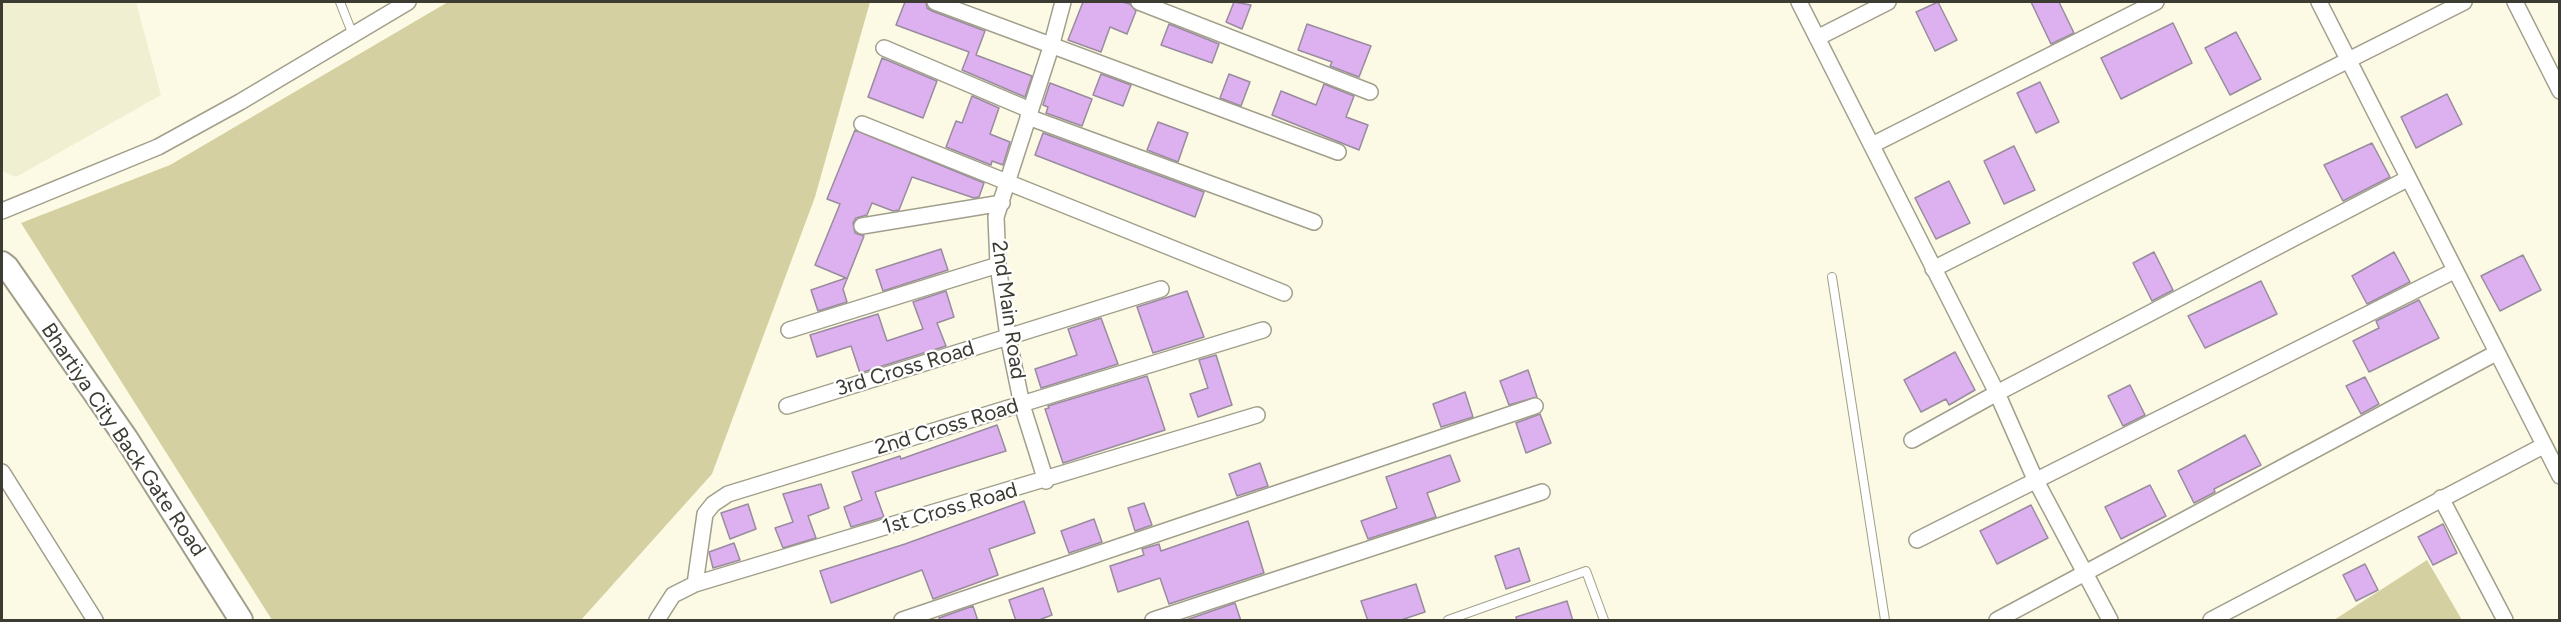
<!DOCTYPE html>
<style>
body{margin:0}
#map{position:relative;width:2561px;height:622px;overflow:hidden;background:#fcfae4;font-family:Figtree,sans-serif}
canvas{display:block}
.frame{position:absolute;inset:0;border:3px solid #3c3c33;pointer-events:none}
</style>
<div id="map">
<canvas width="2561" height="622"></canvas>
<div class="frame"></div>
</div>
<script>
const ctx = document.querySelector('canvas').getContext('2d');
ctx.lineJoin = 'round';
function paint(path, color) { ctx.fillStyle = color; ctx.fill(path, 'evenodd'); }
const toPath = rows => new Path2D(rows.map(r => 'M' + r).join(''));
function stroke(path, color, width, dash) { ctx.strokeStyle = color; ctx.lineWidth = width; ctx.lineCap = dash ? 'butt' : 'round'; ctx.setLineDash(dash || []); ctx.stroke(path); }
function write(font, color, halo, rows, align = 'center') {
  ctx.font = font + ' Figtree,sans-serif'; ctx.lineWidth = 4.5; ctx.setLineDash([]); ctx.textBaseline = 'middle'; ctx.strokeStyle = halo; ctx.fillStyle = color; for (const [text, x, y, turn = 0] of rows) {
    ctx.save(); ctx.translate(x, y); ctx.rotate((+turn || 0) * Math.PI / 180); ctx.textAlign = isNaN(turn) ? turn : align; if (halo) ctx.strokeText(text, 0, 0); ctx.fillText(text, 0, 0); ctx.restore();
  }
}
const built = toPath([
 [2,2,136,2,161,95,16,177,2,171]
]);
const green = toPath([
 [448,2,870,2,815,197,712,474,581,620,272,620,21,223,170,165],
 [2427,560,2462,620,2334,620]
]);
const building = toPath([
 [905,2,926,2,927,8,932,11,985,31,976,55,1032,76,1025,97,962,70,969,52,896,25,905,2],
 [1083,2,1122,2,1130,4,1136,11,1127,34,1110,27,1101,52,1068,40,1083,2],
 [1234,2,1251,5,1242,29,1226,22,1234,2],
 [1938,2,1957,40,1935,51,1916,12,1938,2],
 [2031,2,2059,2,2074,33,2051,44,2031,2],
 [2173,23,2192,63,2121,99,2101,58,2173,23],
 [1169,24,1219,44,1212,63,1161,45,1169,24],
 [1307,24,1371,46,1359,77,1330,66,1332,62,1298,50,1307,24],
 [2236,32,2261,79,2230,95,2205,48,2236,32],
 [882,58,937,81,923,118,868,97,882,58],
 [1101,74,1131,85,1123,106,1093,95,1101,74],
 [1229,74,1250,82,1241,106,1220,98,1229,74],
 [2040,82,2059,122,2036,133,2017,93,2040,82],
 [1050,83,1092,99,1082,126,1046,113,1048,107,1043,105,1050,83],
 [1324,84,1354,96,1346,117,1368,125,1359,150,1272,115,1281,91,1316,105,1324,84],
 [2447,94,2462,124,2416,148,2401,117,2447,94],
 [972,96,999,108,990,134,1010,142,1003,165,992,161,991,165,946,147,956,121,962,123,972,96],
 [1158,122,1188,133,1178,162,1147,150,1158,122],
 [855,130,984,183,979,197,974,198,912,177,899,210,893,211,872,203,867,215,856,218,853,223,855,233,864,236,843,289,847,302,818,311,811,290,846,278,815,265,840,204,827,199,855,130],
 [1043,133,1204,192,1195,217,1035,155,1043,133],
 [2372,143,2390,177,2343,201,2324,165,2372,143],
 [2014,146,2035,190,2004,204,1984,161,2014,146],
 [1949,181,1970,223,1936,239,1915,198,1949,181],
 [941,249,948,270,883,291,876,270,941,249],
 [2154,252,2173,290,2152,301,2133,263,2154,252],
 [2394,252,2410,282,2367,304,2352,276,2394,252],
 [2523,255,2541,290,2500,311,2481,276,2523,255],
 [2261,281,2277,314,2205,348,2188,316,2261,281],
 [946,291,954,317,937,323,946,346,860,373,851,346,817,357,810,335,878,314,887,341,923,329,913,302,946,291],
 [1187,291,1204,337,1153,353,1137,307,1187,291],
 [2419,300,2439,338,2369,372,2353,341,2379,328,2376,321,2419,300],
 [1101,318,1118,364,1041,388,1035,369,1077,355,1068,329,1101,318],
 [1955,352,1975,390,1949,405,1946,399,1921,412,1904,380,1955,352],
 [1216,355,1232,405,1198,417,1190,394,1208,388,1199,360,1216,355],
 [1528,370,1537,397,1509,405,1500,381,1528,370],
 [1147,376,1165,430,1063,463,1045,409,1049,408,1048,406,1147,376],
 [2365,377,2379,404,2361,414,2346,386,2365,377],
 [2130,385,2145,415,2123,426,2108,396,2130,385],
 [1465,392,1473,417,1441,427,1433,404,1465,392],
 [1540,414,1551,443,1526,453,1516,423,1540,414],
 [997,425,1006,451,875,492,884,517,851,527,844,507,862,500,852,472,900,456,901,459,997,425],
 [2245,435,2261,465,2214,489,2215,492,2194,503,2178,471,2245,435],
 [1450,455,1460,481,1427,493,1436,517,1368,539,1361,521,1397,508,1386,477,1450,455],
 [1260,463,1268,486,1237,496,1229,474,1260,463],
 [821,484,829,508,808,516,816,538,783,548,775,528,793,522,783,494,821,484],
 [2150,485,2166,516,2121,539,2105,507,2150,485],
 [1024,501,1035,533,989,549,998,575,933,599,922,570,831,603,820,571,905,544,1024,501],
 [1144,503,1152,525,1135,531,1128,508,1144,503],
 [748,504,756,529,730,539,721,513,748,504],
 [2031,505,2048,538,1997,564,1980,531,2031,505],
 [1094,519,1102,542,1069,553,1061,531,1094,519],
 [1248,521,1264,573,1169,604,1160,578,1118,592,1110,566,1144,555,1142,549,1159,544,1161,551,1248,521],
 [2443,524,2457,553,2433,565,2418,537,2443,524],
 [734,543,740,560,713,568,709,552,734,543],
 [1519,548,1530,581,1506,589,1495,556,1519,548],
 [2365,564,2378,590,2356,601,2343,575,2365,564],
 [1416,584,1425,612,1398,621,1368,621,1361,601,1416,584],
 [1043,588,1052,615,1036,621,1016,621,1009,600,1043,588],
 [1567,601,1573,621,1517,621,1516,617,1567,601],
 [1235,603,1241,621,1183,621,1235,603],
 [973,606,978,621,940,621,939,618,973,606]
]);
const lane = toPath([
 [340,2,353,35],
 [1832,277,1885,620],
 [1448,620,1586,571,1604,620]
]);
const street = toPath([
 [935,2,1338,152],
 [1139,2,1370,92],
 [1799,2,1997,393,2035,479,2110,620],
 [2319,2,2560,476],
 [2515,2,2560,91],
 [1817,38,1888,2],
 [884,48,1030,110],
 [1028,117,1314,222],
 [862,124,1284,293],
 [1872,145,2156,2],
 [2,211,158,147,240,102,408,2],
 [862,226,1002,203],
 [1933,269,2464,2],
 [789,330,998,265],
 [787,406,1161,289],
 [1912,440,1997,393,2407,179],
 [2,472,95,620],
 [1046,481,1022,405,1008,337,998,265,996,217,1051,47,1063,2],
 [2441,498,2505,620],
 [1917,540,2454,271],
 [695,584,705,514,713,504,728,494,1263,330],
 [657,620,673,595,695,584,1257,415],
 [902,620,1535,406],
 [1153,620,1542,492],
 [1997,620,2496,353],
 [2211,620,2543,446]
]);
const secondary = toPath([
 [2,263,7,267,126,438,241,620]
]);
const streetNames = [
 ["2nd Main Road",1008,310,82],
 ["3rd Cross Road",905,369,-17],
 ["2nd Cross Road",947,427,-17],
 ["Bhartiya City Back Gate Road",123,440,56],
 ["1st Cross Road",950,509,-16]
];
paint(built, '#f1efd2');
paint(green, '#d5d0a1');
paint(building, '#ddb0f0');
stroke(building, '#988c9e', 1.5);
stroke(lane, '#a19f8b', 10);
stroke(street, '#a19f8b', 18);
stroke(secondary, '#a19f8b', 26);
stroke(lane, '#fff', 8);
stroke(street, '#fff', 15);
stroke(secondary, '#fff', 22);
write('21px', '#3c3c33', '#fff', streetNames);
</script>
